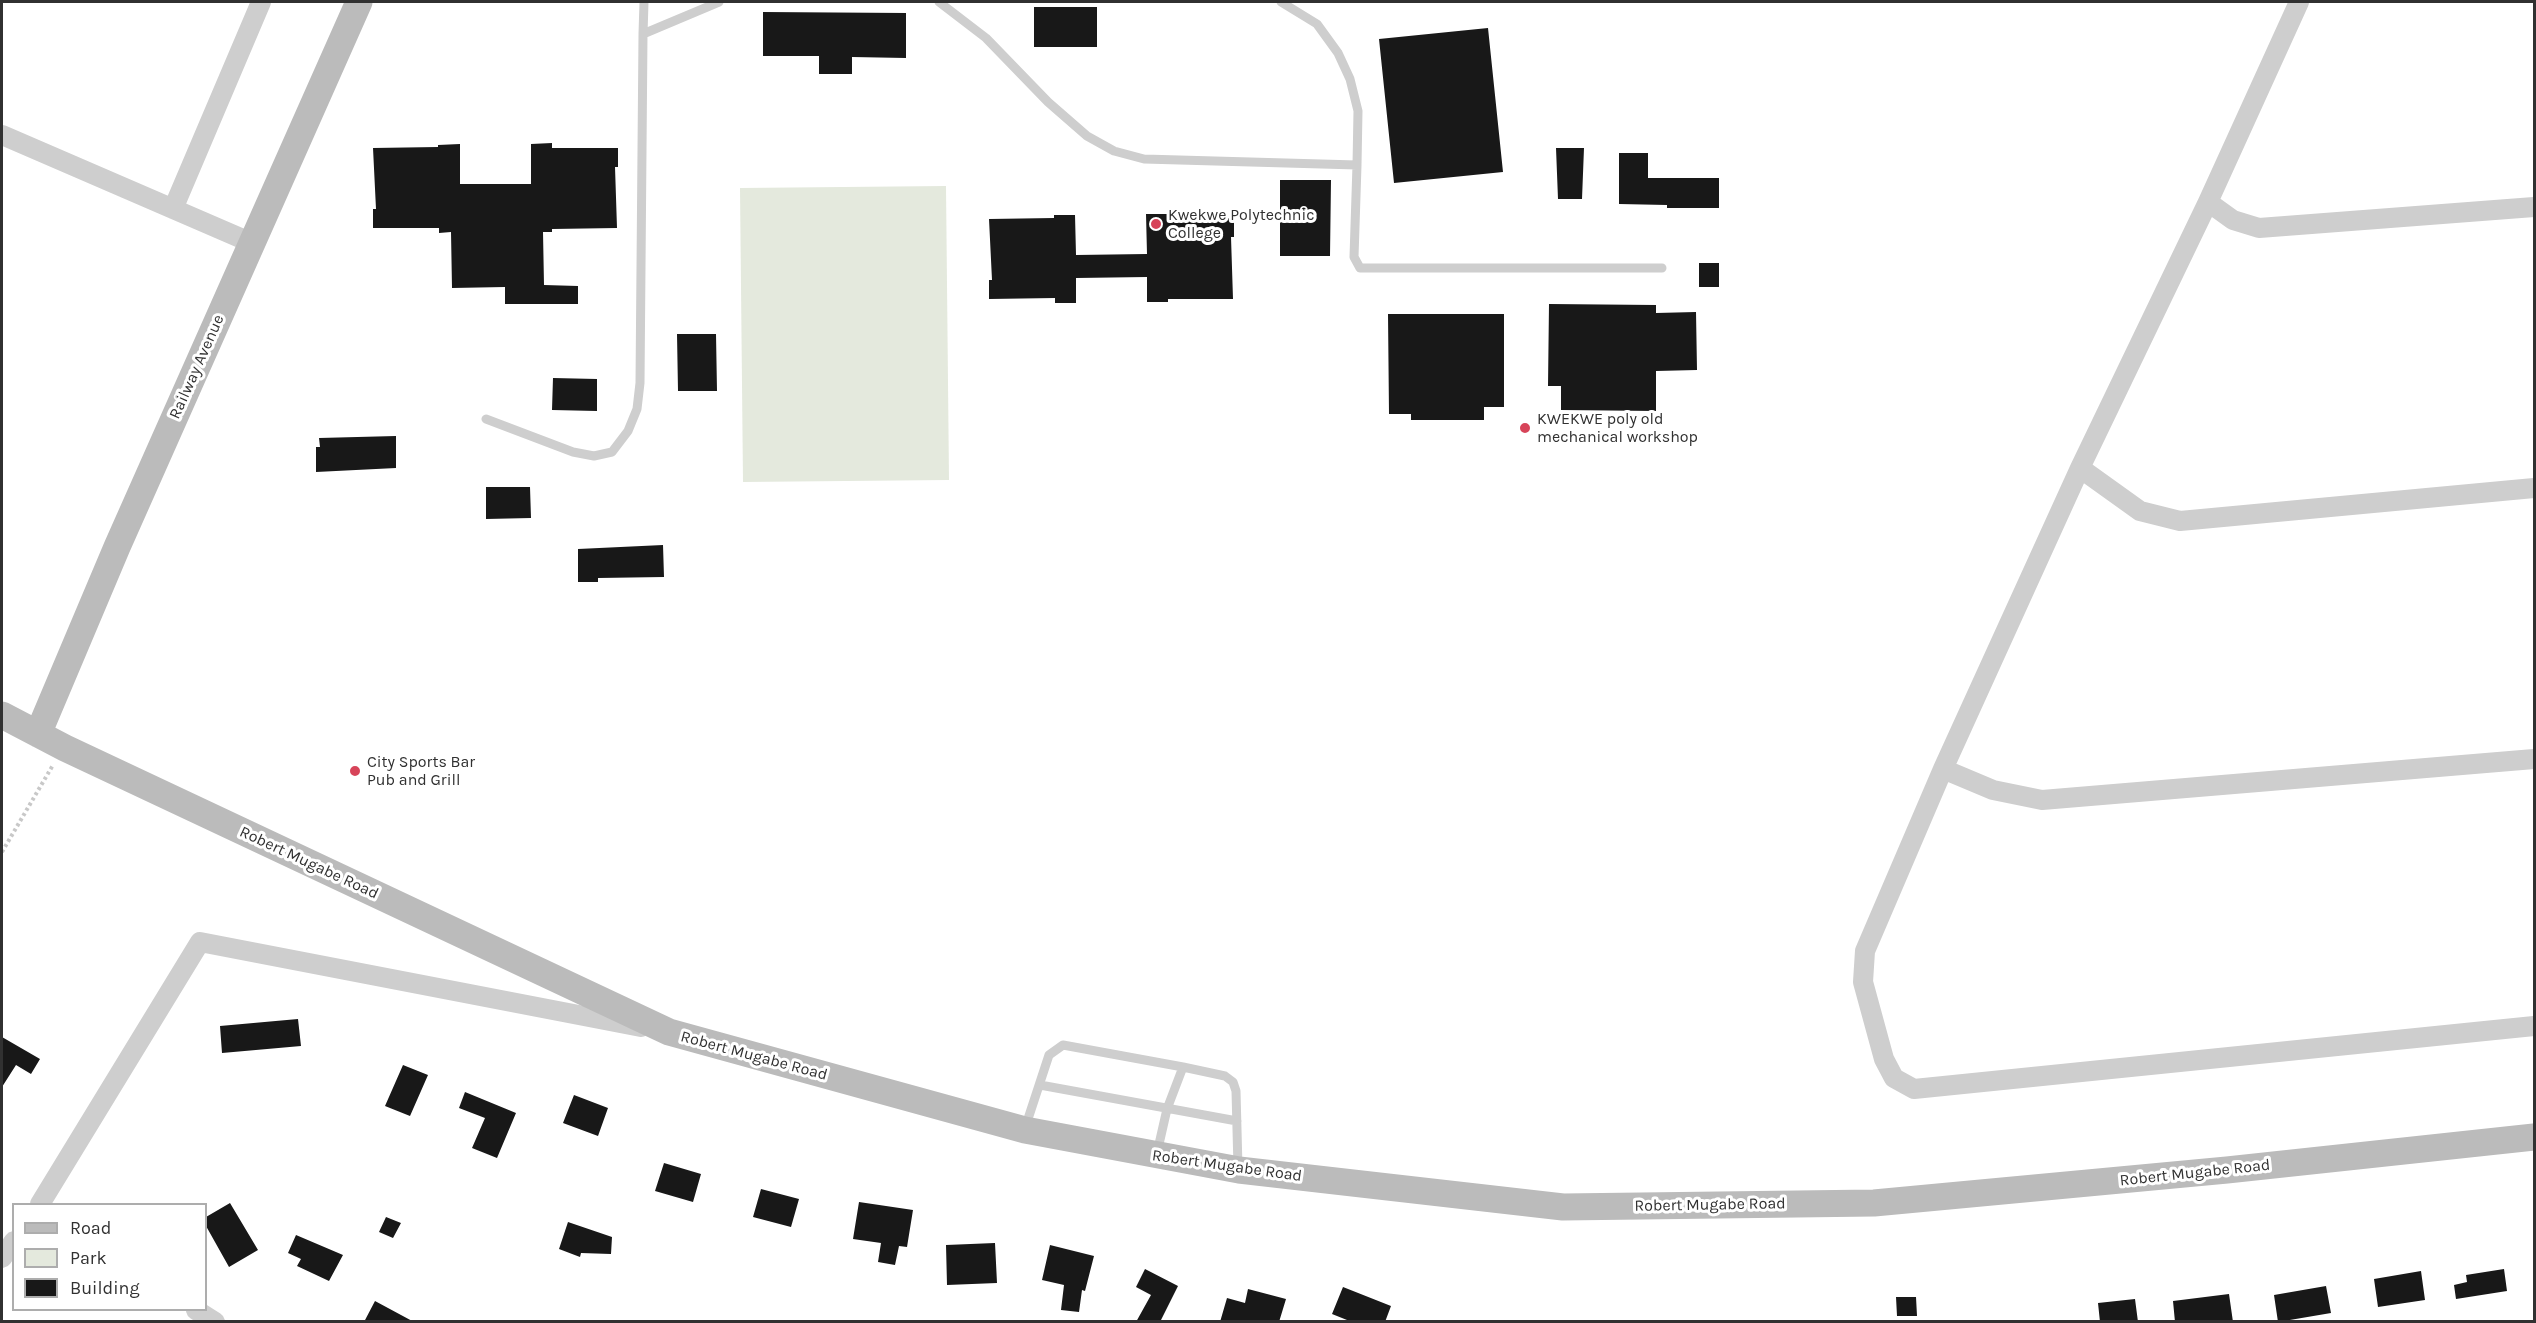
<!DOCTYPE html>
<style>
body{margin:0}
#map{position:relative;width:2536px;height:1323px;overflow:hidden;background:#fff;font-family:Karla,sans-serif}
canvas{display:block}
.frame{position:absolute;inset:0;border:3px solid #313131;pointer-events:none}
.legend{position:absolute;left:12px;top:1203px;width:195px;height:108px;box-sizing:border-box;background:#fff;border:2px solid #adadad;margin:0;padding:8px 10px;list-style:none;font-size:18px;color:#313131}
.legend li{display:flex;align-items:center;gap:12px;height:30px}
.legend b{width:30px;border:2px solid #adadad}
</style>
<div id="map">
<canvas width="2536" height="1323"></canvas>
<div class="frame"></div>
<ul class="legend">
<li><b style="height:8px;background:#bbb"></b>Road</li>
<li><b style="height:16px;background:#e4e9dd"></b>Park</li>
<li><b style="height:16px;background:#181818"></b>Building</li>
</ul>
</div>
<script>
const ctx = document.querySelector('canvas').getContext('2d');
ctx.lineJoin = 'round';
function paint(path, color) { ctx.fillStyle = color; ctx.fill(path, 'evenodd'); }
const toPath = rows => new Path2D(rows.map(r => 'M' + r).join(''));
function stroke(path, color, width, dash) { ctx.strokeStyle = color; ctx.lineWidth = width; ctx.lineCap = dash ? 'butt' : 'round'; ctx.setLineDash(dash || []); ctx.stroke(path); }
function write(font, color, halo, rows, align = 'center') {
  ctx.font = font + ' Karla,sans-serif'; ctx.lineWidth = 6; ctx.setLineDash([]); ctx.textBaseline = 'middle'; ctx.strokeStyle = halo; ctx.fillStyle = color; for (const [text, x, y, turn = 0] of rows) {
    ctx.save(); ctx.translate(x, y); ctx.rotate((+turn || 0) * Math.PI / 180); ctx.textAlign = isNaN(turn) ? turn : align; if (halo) ctx.strokeText(text, 0, 0); ctx.fillText(text, 0, 0); ctx.restore();
  }
}
const green = toPath([
 [946,186,949,480,743,482,740,188]
]);
const building = toPath([
 [1034,7,1097,7,1097,47,1034,47],
 [763,12,906,13,906,58,852,57,852,74,819,74,819,56,763,56],
 [1488,28,1503,172,1394,183,1379,39],
 [552,143,552,148,618,148,618,167,615,167,617,228,552,229,552,232,543,232,544,285,578,286,578,304,505,304,505,287,452,288,451,232,439,233,439,228,373,228,373,209,376,209,373,148,438,147,438,145,460,144,460,184,531,184,531,144],
 [1556,148,1584,148,1582,199,1558,199],
 [1619,153,1648,153,1648,178,1719,178,1719,208,1667,208,1667,205,1619,204],
 [1280,180,1331,180,1330,256,1280,256],
 [1146,214,1168,214,1168,219,1234,218,1234,237,1231,237,1233,299,1168,299,1168,302,1147,302,1147,277,1076,278,1076,303,1055,303,1055,298,989,299,989,280,992,280,989,219,1054,218,1054,215,1075,215,1076,255,1147,254],
 [1699,263,1719,263,1719,287,1699,287],
 [1549,304,1656,305,1656,313,1696,312,1697,370,1656,371,1656,411,1561,410,1561,386,1548,386],
 [1388,314,1504,314,1504,407,1484,407,1484,420,1411,420,1411,414,1389,414],
 [677,334,716,334,717,391,678,391],
 [553,378,597,379,597,411,552,410],
 [396,436,396,468,316,472,316,447,320,447,319,438],
 [486,487,530,487,531,518,486,519],
 [663,545,664,577,598,578,598,582,578,582,578,549],
 [298,1019,301,1046,222,1053,220,1026],
 [2,1037,40,1059,31,1074,16,1065,2,1087],
 [403,1065,428,1075,410,1116,385,1106],
 [465,1092,516,1113,497,1158,472,1148,485,1118,459,1108],
 [574,1095,608,1108,598,1136,563,1123],
 [664,1163,701,1174,693,1202,655,1191],
 [761,1189,799,1199,791,1227,753,1217],
 [859,1202,913,1210,907,1247,899,1246,895,1265,878,1262,881,1243,853,1239],
 [230,1203,258,1250,229,1267,206,1226,206,1217],
 [386,1217,401,1223,393,1238,379,1232],
 [568,1222,612,1237,611,1254,581,1253,580,1257,559,1249],
 [296,1235,343,1255,329,1281,297,1266,301,1259,288,1253],
 [995,1243,997,1283,947,1285,946,1245],
 [1050,1245,1094,1256,1085,1291,1082,1290,1079,1312,1061,1310,1064,1285,1042,1280],
 [1145,1269,1178,1286,1160,1322,1136,1322,1151,1295,1136,1287],
 [2504,1269,2507,1291,2456,1299,2454,1285,2467,1282,2466,1275],
 [2421,1271,2425,1300,2378,1307,2374,1279],
 [2326,1286,2331,1313,2278,1322,2274,1295],
 [1343,1287,1391,1306,1385,1322,1352,1322,1332,1314],
 [1248,1289,1286,1299,1279,1322,1220,1322,1227,1298,1245,1303],
 [2229,1294,2233,1322,2175,1322,2173,1301],
 [1896,1297,1916,1297,1917,1316,1897,1316],
 [2135,1299,2138,1322,2100,1322,2098,1303],
 [375,1301,414,1322,364,1322]
]);
const path = toPath([
 [2,852,53,765]
]);
const lane = toPath([
 [644,2,643,34,719,2],
 [939,2,986,38,1048,102,1087,136,1114,151,1144,159,1357,165,1358,111,1350,79,1338,53,1317,24,1281,2],
 [1357,165,1354,257,1360,268,1662,268],
 [486,419,573,452,594,456,612,452,628,431,637,409,640,383,643,34],
 [1040,1085,1237,1121],
 [1025,1128,1049,1055,1063,1045,1183,1067,1225,1076,1233,1082,1236,1091,1238,1168],
 [1157,1153,1167,1109,1183,1067]
]);
const street = toPath([
 [2299,2,2208,202,2080,468,1943,769,1865,951,1863,982,1884,1059,1894,1078,1914,1089,2534,1026],
 [2,135,252,243],
 [2208,202,2233,220,2259,228,2534,207],
 [173,209,261,2],
 [2080,468,2140,511,2180,521,2534,488],
 [1943,769,1993,790,2042,800,2534,759],
 [40,1204,200,942,641,1027],
 [2,1258,14,1241],
 [196,1310,215,1322]
]);
const secondary = toPath([
 [2,715,65,748,669,1032,1025,1130,1239,1170,1563,1207,1874,1203,2227,1170,2534,1137],
 [38,734,117,547,359,2]
]);
const markers = [
 [1156,224,6,"#d74459"],
 [1525,428,6,"#d74459"],
 [355,771,6,"#d74459"]
];
const poiNames = [
 ["Kwekwe Polytechnic",1168,215],
 ["College",1168,233],
 ["KWEKWE poly old",1537,419],
 ["mechanical workshop",1537,437],
 ["City Sports Bar",367,762],
 ["Pub and Grill",367,780]
];
const streetNames = [
 ["Railway Avenue",197,367,-66],
 ["Robert Mugabe Road",309,863,25],
 ["Robert Mugabe Road",754,1056,15],
 ["Robert Mugabe Road",1227,1166,8],
 ["Robert Mugabe Road",2195,1173,-6],
 ["Robert Mugabe Road",1710,1205,-1]
];
paint(green, '#e4e9dd');
paint(building, '#181818');
stroke(path, '#c8c8c8', 4, [3, 3]);
stroke(lane, '#cecece', 9);
stroke(street, '#cecece', 20);
stroke(secondary, '#bbb', 27);
for (const [x, y, r, color] of markers) { const dot = new Path2D(); dot.arc(x, y, r, 0, 2 * Math.PI); ctx.fillStyle = color; ctx.fill(dot); stroke(dot, '#fff', 2); }
write('16px', '#313131', '#fff', poiNames, 'left');
write('16px', '#313131', '#fff', streetNames);
</script>
